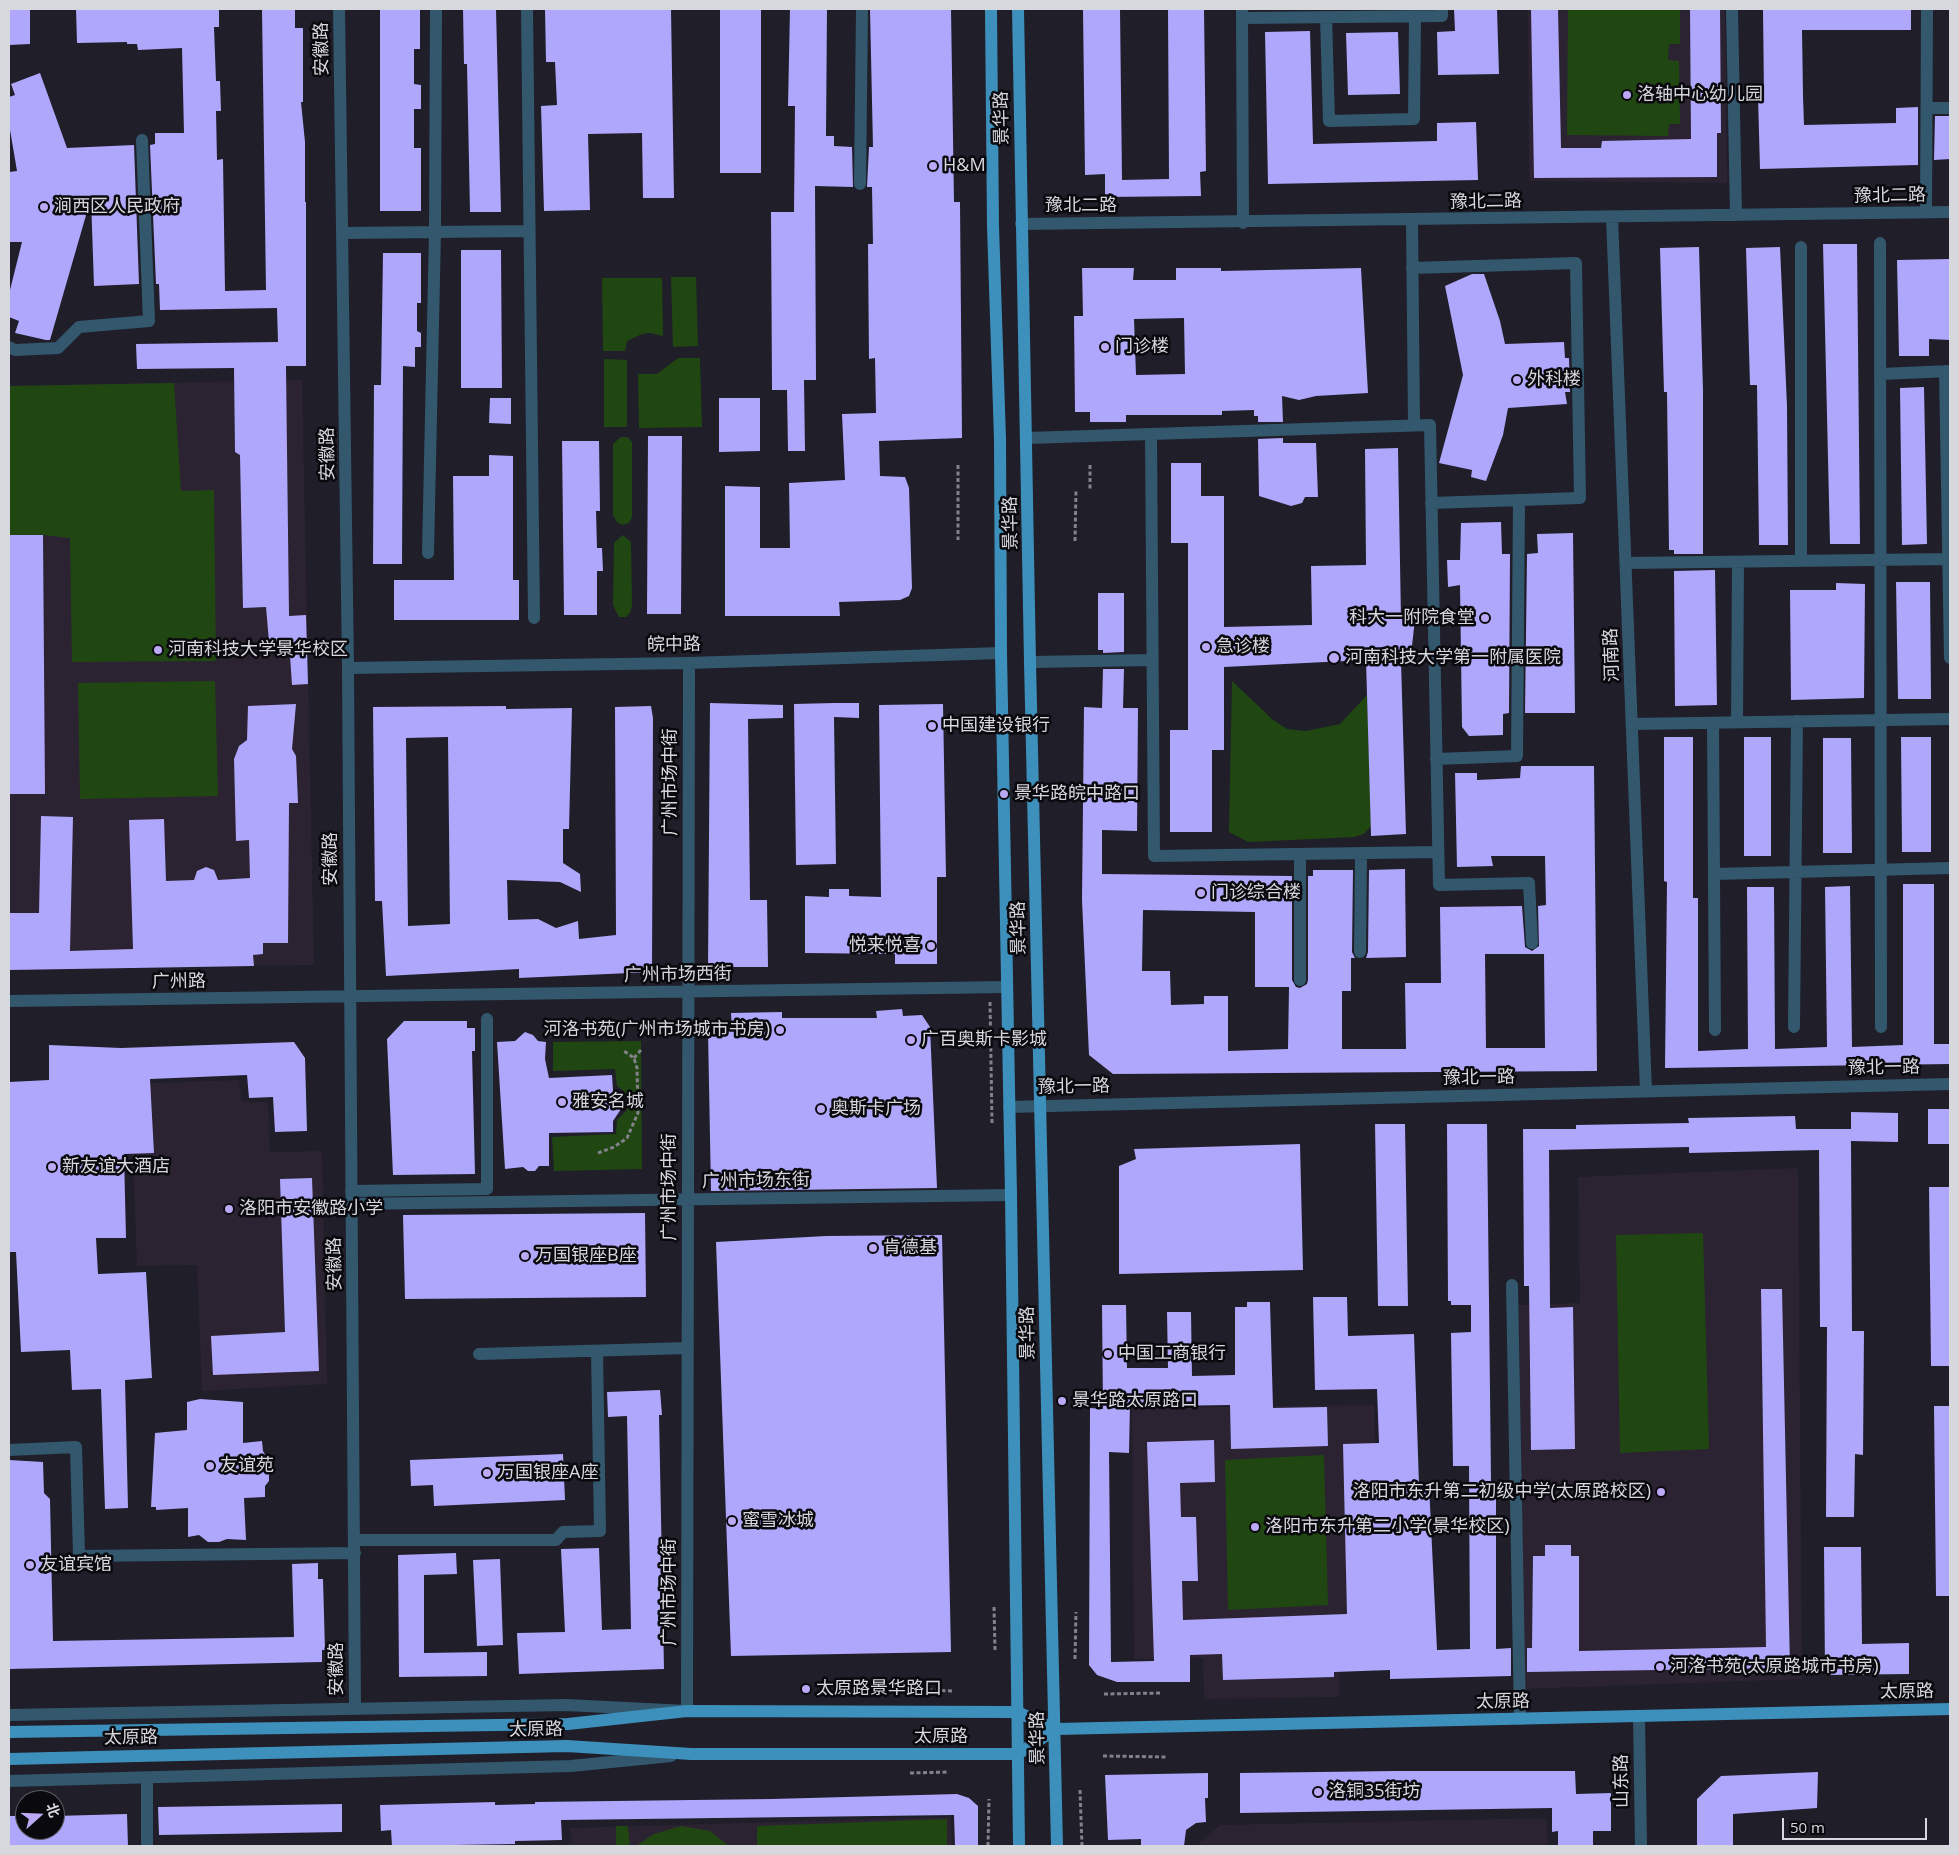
<!DOCTYPE html>
<meta charset="utf-8">
<style>
body{margin:0}
#map{position:relative;width:1959px;height:1855px;overflow:hidden;background:#1f1e29;font-family:"Open Sans","Noto Sans SC",sans-serif}
canvas{display:block}
.frame{position:absolute;inset:0;border:10px solid #d7d7de;pointer-events:none}
.north{position:absolute;left:15px;top:1790px;width:50px;height:50px;box-sizing:border-box;background:#09090e;border:1px solid #5b5b61;border-radius:50%;rotate:70deg;font-size:14px;font-weight:700;line-height:20px;text-align:center;color:#d7d7de}
.north::after{content:'';display:block;margin:auto;width:18px;height:22px;background:#bca9f5;clip-path:polygon(50% 0,100% 100%,50% 72%,0 100%)}
.scale{position:absolute;left:1782px;top:1818px;width:145px;height:22px;box-sizing:border-box;border:2px solid #d7d7de;border-top:0;padding-left:6px;font-size:15px;line-height:18px;white-space:nowrap;color:#d7d7de;-webkit-text-stroke:4px #09090e;paint-order:stroke}
</style>
<div id="map">
<canvas width="1959" height="1855"></canvas>
<div class="frame"></div>
<div class="north">北</div>
<div class="scale">50 m</div>
</div>
<script>
const ctx = document.querySelector('canvas').getContext('2d');
ctx.lineJoin = 'round';
function paint(path, color) { ctx.fillStyle = color; ctx.fill(path, 'evenodd'); }
const toPath = rows => new Path2D(rows.map(r => 'M' + r).join(''));
function stroke(path, color, width, dash) { ctx.strokeStyle = color; ctx.lineWidth = width; ctx.lineCap = dash ? 'butt' : 'round'; ctx.setLineDash(dash || []); ctx.stroke(path); }
function write(font, color, halo, rows, align = 'center') {
  ctx.font = font + ' "Open Sans","Noto Sans SC",sans-serif'; ctx.lineWidth = 5; ctx.setLineDash([]); ctx.textBaseline = 'middle'; ctx.strokeStyle = halo; ctx.fillStyle = color; for (const [text, x, y, turn = 0] of rows) {
    ctx.save(); ctx.translate(x, y); ctx.rotate((+turn || 0) * Math.PI / 180); ctx.textAlign = isNaN(turn) ? turn : align; if (halo) ctx.strokeText(text, 0, 0); ctx.fillText(text, 0, 0); ctx.restore();
  }
}
const education = toPath([
 [1528,9,1725,9,1727,183,1529,181],
 [302,380,314,965,9,970,9,386],
 [239,1080,242,1102,268,1102,270,1152,322,1151,327,1384,202,1391,197,1265,137,1266,130,1084],
 [1798,1168,1802,1679,1524,1689,1519,1305,1580,1303,1578,1177],
 [1374,1405,1380,1647,1339,1648,1339,1697,1204,1699,1203,1658,1134,1659,1132,1408],
 [950,1817,952,1846,559,1846,573,1843,569,1828],
 [1546,1818,1548,1846,1199,1846,1199,1843,1220,1825]
]);
const green = toPath([
 [1568,9,1680,9,1680,44,1669,44,1668,60,1679,61,1680,124,1669,124,1668,136,1567,135],
 [671,277,696,277,698,346,673,347],
 [602,278,662,278,663,336,650,333,642,334,627,341,625,351,603,351],
 [678,358,700,358,702,427,639,428,638,374,657,374],
 [604,359,627,360,627,427,604,427],
 [174,383,181,491,214,490,216,661,72,662,70,538,43,535,9,535,9,386],
 [621,437,627,437,632,442,632,517,629,523,622,525,617,522,613,515,613,444],
 [623,535,631,542,632,605,630,613,626,617,619,617,613,605,614,543],
 [215,681,218,796,80,799,78,683],
 [1232,681,1272,719,1287,729,1306,731,1340,724,1367,695,1371,826,1364,834,1354,837,1248,842,1229,832],
 [641,1041,642,1169,554,1171,552,1137,616,1134,617,1120,627,1110,624,1091,617,1086,615,1069,553,1071,553,1042],
 [1703,1233,1709,1449,1620,1453,1616,1235],
 [1324,1455,1328,1605,1228,1610,1225,1460],
 [947,1819,947,1846,757,1846,757,1826],
 [616,1826,628,1826,630,1846,616,1846],
 [681,1826,710,1831,729,1846,636,1846,654,1834]
]);
const building = toPath([
 [9,9,30,9,30,44,9,45],
 [76,9,219,9,219,27,214,27,216,81,220,81,221,111,216,111,217,160,223,159,225,291,266,290,262,9,295,9,295,28,303,28,303,102,301,102,305,142,305,202,306,202,306,366,286,366,289,616,306,615,308,684,292,685,289,641,269,642,266,607,243,608,240,455,235,452,234,368,137,369,136,344,278,342,277,308,160,310,159,284,156,284,150,145,155,144,155,133,184,133,182,48,138,50,137,44,127,44,127,42,77,43],
 [380,9,420,9,420,49,414,49,414,84,421,85,421,109,414,109,414,148,421,148,421,211,380,211],
 [463,9,496,9,501,212,470,212,467,64,464,64],
 [545,9,671,9,674,198,643,198,642,133,588,134,590,210,544,211,541,106,557,105,555,62,546,62],
 [720,9,761,9,761,173,720,173],
 [790,9,827,9,826,136,834,136,834,146,852,147,853,187,815,186,816,380,804,380,805,451,788,451,787,390,772,390,771,212,794,212,795,106,788,106],
 [870,9,951,9,954,202,960,202,962,438,879,441,880,476,905,477,909,488,912,588,909,596,900,600,839,602,840,616,725,616,725,486,760,487,760,548,790,548,789,483,845,480,842,414,876,413,875,358,869,359,868,244,873,244,872,187,867,187,869,147,873,147],
 [1083,9,1120,9,1122,180,1169,179,1168,9,1204,9,1206,171,1200,172,1201,196,1105,197,1105,174,1085,175],
 [1454,9,1497,9,1499,74,1438,75,1437,32,1455,31],
 [1531,9,1558,9,1561,148,1601,148,1602,141,1691,139,1690,9,1720,9,1721,133,1717,133,1717,177,1534,178],
 [1763,9,1911,9,1911,30,1802,30,1803,96,1804,125,1896,123,1896,108,1918,107,1918,165,1760,169,1758,97,1764,97],
 [1310,31,1313,144,1437,141,1437,123,1476,122,1478,180,1268,184,1265,32],
 [1398,32,1400,94,1348,95,1346,33],
 [40,73,67,148,134,145,139,284,94,286,91,198,50,340,46,340,15,333,19,321,9,317,9,294,22,242,9,242,9,172,17,171,9,124,9,97,15,95,11,84],
 [1935,116,1950,116,1950,159,1934,160],
 [1823,244,1857,244,1860,544,1830,544],
 [1699,247,1703,391,1703,554,1674,554,1674,550,1669,550,1667,392,1664,392,1660,248],
 [1780,247,1787,406,1788,545,1759,545,1757,385,1750,385,1746,248],
 [461,250,501,250,502,388,461,388],
 [383,253,421,253,421,303,417,303,417,331,421,333,421,347,415,347,415,367,403,366,402,564,373,564,374,385,381,385],
 [1950,259,1950,340,1929,339,1929,356,1899,356,1897,260],
 [1082,268,1134,268,1133,280,1176,280,1176,268,1221,268,1221,271,1361,268,1368,393,1316,396,1299,400,1282,396,1283,422,1258,422,1258,416,1254,416,1254,410,1222,411,1222,415,1126,415,1126,422,1090,422,1090,412,1075,412,1074,316,1083,316],
 [1184,318,1185,374,1136,375,1134,319],
 [1472,274,1484,274,1500,321,1505,344,1564,342,1565,358,1569,358,1570,392,1565,392,1567,404,1508,408,1503,435,1486,481,1471,477,1472,470,1439,463,1463,375,1445,286],
 [1924,387,1927,544,1902,545,1900,388],
 [490,398,511,398,511,424,489,423],
 [719,398,760,398,760,451,719,452],
 [648,436,682,436,681,614,647,614],
 [1283,438,1283,443,1316,443,1318,497,1305,497,1302,503,1291,506,1259,496,1258,439],
 [562,441,599,441,600,511,596,511,597,548,602,548,603,571,597,571,597,615,564,615],
 [1398,448,1401,619,1415,619,1411,655,1401,661,1406,834,1371,836,1366,660,1224,667,1224,750,1212,750,1212,832,1170,832,1170,730,1188,730,1188,543,1171,543,1171,463,1201,463,1201,496,1224,496,1224,627,1312,625,1311,566,1366,565,1365,449],
 [489,455,513,456,513,580,519,580,519,620,394,620,394,580,454,580,453,476,489,476],
 [1501,522,1502,554,1510,554,1509,713,1503,714,1503,735,1469,736,1462,727,1460,585,1448,587,1447,560,1460,560,1461,523],
 [1573,533,1575,713,1525,713,1527,554,1538,553,1537,534],
 [9,535,43,535,45,794,9,794],
 [1715,570,1717,705,1675,706,1674,571],
 [1896,582,1930,582,1931,699,1898,699],
 [1836,583,1865,584,1864,698,1791,700,1790,590,1836,590],
 [1098,593,1124,593,1124,652,1103,653,1103,650,1098,650],
 [1103,669,1124,669,1123,708,1138,708,1137,831,1102,830,1102,874,1292,876,1292,980,1296,987,1300,988,1307,984,1308,980,1308,876,1313,876,1313,870,1353,870,1352,952,1355,958,1351,958,1351,991,1342,991,1342,1049,1406,1049,1405,983,1441,983,1440,907,1522,906,1525,947,1532,951,1539,946,1538,906,1546,905,1545,856,1491,856,1493,866,1457,867,1455,773,1477,773,1477,780,1520,778,1521,766,1594,766,1597,1071,1113,1074,1089,1055,1082,900,1084,707,1102,708],
 [1143,910,1255,912,1255,987,1289,987,1288,1049,1228,1051,1228,996,1204,996,1204,1004,1171,1005,1170,971,1142,971],
 [1485,954,1544,954,1545,1048,1486,1048],
 [710,703,783,705,783,718,748,719,750,900,767,900,768,967,708,967],
 [834,703,859,703,859,718,834,717,836,864,796,865,794,704],
 [296,704,292,749,296,756,298,803,289,803,288,943,263,943,263,954,253,955,254,966,9,970,9,913,39,913,41,816,73,817,70,951,133,949,129,820,164,819,166,881,194,880,197,871,206,867,214,870,218,880,250,878,249,840,236,841,234,759,239,746,247,740,248,706],
 [943,704,946,877,937,877,937,964,895,964,895,954,805,953,805,896,829,897,829,889,849,889,849,896,881,897,879,705],
 [506,706,506,709,572,708,569,829,563,829,563,863,580,874,581,892,560,882,507,880,508,920,538,919,556,928,578,921,579,939,616,935,615,707,651,706,653,718,652,972,519,978,519,969,386,976,382,901,375,901,373,707],
 [448,737,450,924,408,926,406,738],
 [1664,737,1693,737,1693,898,1698,898,1698,1051,1748,1049,1747,887,1774,887,1775,1049,1827,1047,1825,887,1850,886,1852,1047,1903,1045,1903,884,1934,884,1934,1044,1950,1044,1950,1064,1665,1068,1667,882,1664,881],
 [1744,737,1771,737,1771,856,1744,856],
 [1901,737,1931,737,1931,852,1902,852],
 [1823,738,1851,738,1852,853,1823,853],
 [1405,869,1406,957,1366,958,1368,952,1369,870],
 [902,1009,903,1016,922,1015,930,1027,937,1188,711,1191,708,1031,732,1030,731,1013,782,1012,782,1018,877,1018,876,1011],
 [404,1021,467,1021,467,1028,475,1028,475,1051,472,1051,475,1174,393,1175,387,1039],
 [525,1032,533,1035,538,1041,546,1042,545,1059,549,1078,612,1075,613,1091,622,1099,623,1106,613,1121,613,1132,549,1133,549,1166,539,1166,535,1171,528,1171,523,1167,505,1169,497,1042,515,1041],
 [294,1042,305,1058,307,1131,275,1132,273,1097,249,1098,247,1075,150,1079,154,1153,124,1154,126,1238,96,1238,98,1274,146,1272,152,1378,125,1380,128,1508,105,1509,101,1389,72,1390,70,1350,21,1352,16,1252,9,1252,9,1082,49,1080,49,1045,121,1048],
 [1928,1109,1950,1109,1950,1144,1928,1144],
 [1851,1112,1898,1113,1898,1142,1851,1141,1852,1331,1864,1331,1863,1455,1855,1454,1854,1517,1826,1517,1827,1327,1820,1327,1819,1150,1689,1153,1689,1147,1549,1150,1550,1308,1573,1307,1575,1449,1531,1450,1529,1286,1524,1286,1523,1129,1576,1129,1576,1125,1689,1123,1688,1118,1795,1116,1796,1129,1851,1129,1851,1137],
 [1375,1124,1405,1124,1408,1306,1378,1306],
 [1447,1124,1487,1124,1491,1481,1496,1481,1496,1649,1511,1648,1511,1676,1390,1679,1390,1670,1334,1672,1334,1677,1223,1680,1222,1654,1190,1655,1190,1682,1117,1682,1097,1675,1089,1665,1090,1408,1103,1409,1102,1305,1126,1305,1127,1368,1168,1368,1167,1312,1191,1312,1192,1376,1235,1375,1235,1307,1247,1307,1247,1302,1270,1302,1273,1408,1327,1407,1328,1446,1231,1449,1230,1405,1164,1406,1164,1402,1130,1403,1129,1453,1109,1452,1111,1662,1154,1661,1147,1442,1214,1440,1215,1482,1180,1483,1181,1517,1196,1517,1198,1581,1182,1581,1183,1620,1347,1614,1343,1444,1379,1443,1377,1389,1315,1390,1313,1297,1347,1297,1348,1336,1414,1334,1419,1485,1429,1485,1437,1650,1470,1649,1469,1466,1453,1466,1451,1333,1471,1332,1471,1305,1451,1305,1451,1301,1448,1301],
 [1300,1144,1303,1270,1119,1274,1119,1166,1136,1159,1134,1149],
 [312,1178,319,1371,213,1375,211,1336,285,1332,280,1179],
 [1929,1187,1950,1187,1950,1366,1931,1366],
 [645,1213,646,1297,405,1299,403,1215],
 [942,1235,951,1652,731,1656,716,1242,826,1236],
 [1761,1289,1782,1289,1790,1668,1527,1672,1527,1648,1532,1648,1533,1556,1545,1556,1545,1545,1571,1545,1571,1556,1579,1556,1579,1651,1766,1647],
 [660,1390,662,1415,659,1415,664,1669,519,1674,517,1633,565,1632,561,1549,599,1548,602,1630,631,1629,627,1416,608,1417,607,1392],
 [200,1399,243,1402,243,1443,262,1441,263,1451,267,1458,269,1469,269,1481,265,1486,265,1497,244,1498,246,1540,227,1539,219,1542,208,1542,199,1535,188,1537,188,1508,156,1510,156,1507,151,1507,155,1433,187,1430,187,1402],
 [1934,1406,1950,1406,1950,1596,1936,1596],
 [563,1454,565,1500,434,1506,433,1485,411,1486,410,1460],
 [9,1460,43,1462,44,1493,50,1499,53,1641,294,1637,292,1564,318,1563,318,1579,323,1579,325,1650,322,1650,322,1662,9,1669],
 [1824,1547,1861,1547,1862,1644,1909,1643,1909,1674,1825,1675],
 [456,1553,457,1574,424,1575,424,1653,487,1652,487,1676,399,1677,398,1555],
 [500,1559,503,1645,477,1646,473,1560],
 [1397,1771,1575,1771,1576,1794,1611,1793,1611,1831,1593,1831,1593,1846,1558,1846,1558,1831,1552,1832,1552,1808,1240,1813,1240,1773],
 [1818,1772,1817,1808,1733,1814,1733,1846,1697,1846,1697,1799,1721,1776],
 [1208,1773,1208,1798,1205,1798,1206,1822,1196,1823,1186,1830,1184,1846,1141,1846,1141,1839,1108,1840,1105,1775],
 [957,1794,969,1798,978,1806,978,1846,955,1846,954,1815,561,1820,562,1840,515,1841,515,1844,392,1846,391,1830,381,1831,380,1805,495,1802,495,1805,535,1804,535,1802,772,1799],
 [342,1804,342,1832,159,1835,158,1807],
 [127,1814,128,1846,9,1846,9,1816,25,1816,25,1830,55,1830,55,1816]
]);
const path = toPath([
 [958,465,958,540],
 [1090,465,1090,490],
 [1075,541,1076,491],
 [990,1002,992,1123],
 [634,1058,641,1050],
 [598,1153,614,1147,627,1138,638,1113,637,1068,634,1058,624,1051],
 [994,1607,995,1650],
 [1075,1659,1076,1612],
 [909,1689,953,1691],
 [1104,1694,1161,1693],
 [1103,1756,1167,1757],
 [910,1773,949,1772],
 [1080,1790,1082,1846],
 [988,1846,989,1799]
]);
const minor = toPath([
 [339,9,348,668,355,1709],
 [527,9,534,618],
 [1242,9,1243,223],
 [1732,9,1736,215],
 [1326,17,1329,121,1414,119,1415,17],
 [1242,18,1442,16,1442,9],
 [1927,108,1950,108],
 [860,184,862,9],
 [1926,212,1927,9],
 [1612,217,1646,1091],
 [1412,220,1414,425],
 [1021,224,1950,212],
 [342,233,529,231],
 [1880,243,1881,1027],
 [1412,268,1576,263,1580,498,1431,503],
 [9,347,15,350,58,348,79,327,149,321,142,140],
 [1945,371,1950,658],
 [1881,374,1950,371],
 [1151,434,1154,856,1438,852],
 [1027,438,1430,425,1439,885,1529,883,1532,943],
 [428,553,435,232,436,9],
 [1801,561,1801,247],
 [1626,563,1950,559],
 [1030,662,1152,660],
 [348,668,689,663,1001,653],
 [1737,722,1738,562],
 [1713,723,1715,1030],
 [1632,724,1950,719],
 [1436,759,1517,756,1519,500],
 [1714,874,1950,868],
 [1360,952,1361,853],
 [1300,980,1300,854],
 [9,1001,1007,987],
 [1794,1027,1797,721],
 [1009,1107,1950,1084],
 [351,1191,487,1189,487,1019],
 [351,1204,1011,1195],
 [1512,1285,1520,1719],
 [479,1354,688,1348],
 [9,1450,76,1447,79,1556,355,1553],
 [355,1540,556,1540,563,1532,600,1531,597,1351],
 [9,1715,566,1705,687,1711,689,663],
 [1639,1716,1641,1846],
 [9,1781,571,1766,671,1756],
 [147,1846,147,1779]
]);
const major = toPath([
 [991,9,993,226,1000,439,1001,653,1011,1195,1019,1846],
 [1018,9,1030,662,1057,1846],
 [9,1732,568,1724,687,1711,1017,1712,1056,1729,1950,1709],
 [9,1759,567,1746,691,1754,1018,1754,1056,1729]
]);
const markers = [
 [1627,95,5,"#bca9f5"],
 [933,166,5,"#bca9f5"],
 [44,207,5,"#bca9f5"],
 [1105,347,5,"#bca9f5"],
 [1517,380,5,"#bca9f5"],
 [1485,618,5,"#bca9f5"],
 [1206,647,5,"#bca9f5"],
 [158,650,5,"#bca9f5"],
 [1334,658,6,"#bca9f5"],
 [932,726,5,"#bca9f5"],
 [1004,794,5,"#bca9f5"],
 [1201,893,5,"#bca9f5"],
 [931,946,5,"#bca9f5"],
 [780,1030,5,"#bca9f5"],
 [911,1040,5,"#bca9f5"],
 [562,1102,5,"#bca9f5"],
 [821,1109,5,"#bca9f5"],
 [52,1167,5,"#bca9f5"],
 [229,1209,5,"#bca9f5"],
 [873,1248,5,"#bca9f5"],
 [525,1256,5,"#bca9f5"],
 [1108,1354,5,"#bca9f5"],
 [1062,1401,5,"#bca9f5"],
 [210,1466,5,"#bca9f5"],
 [487,1473,5,"#bca9f5"],
 [1661,1492,5,"#bca9f5"],
 [732,1521,5,"#bca9f5"],
 [1255,1527,5,"#bca9f5"],
 [30,1565,5,"#bca9f5"],
 [1660,1667,5,"#bca9f5"],
 [806,1689,5,"#bca9f5"],
 [1318,1792,5,"#bca9f5"]
];
const streetNames = [
 ["安徽路",322,49,-91],
 ["景华路",1002,118,-91],
 ["豫北二路",1890,196,-1],
 ["豫北二路",1486,202,-1],
 ["豫北二路",1081,206],
 ["安徽路",328,454,-91],
 ["景华路",1011,523,-91],
 ["皖中路",674,645,-1],
 ["河南路",1612,655,-92],
 ["广州市场中街",671,782,-90],
 ["安徽路",331,859,-90],
 ["景华路",1019,928,-91],
 ["广州市场西街",678,975,-1],
 ["广州路",179,982,-1],
 ["豫北一路",1884,1068,-1],
 ["豫北一路",1479,1078,-1],
 ["豫北一路",1074,1087,-1],
 ["广州市场东街",756,1181,-1],
 ["广州市场中街",670,1187,-90],
 ["安徽路",335,1264,-91],
 ["景华路",1028,1333,-91],
 ["广州市场中街",670,1592,-90],
 ["安徽路",337,1669,-90],
 ["太原路",1907,1692,-1],
 ["太原路",1503,1702,-1],
 ["太原路",536,1730,-1],
 ["太原路",941,1737],
 ["太原路",131,1738,-1],
 ["景华路",1038,1738,-91],
 ["山东路",1622,1781,-91]
];
const poiNames = [
 ["洛轴中心幼儿园",1637,95],
 ["H&M",943,166],
 ["涧西区人民政府",54,207],
 ["门诊楼",1115,347],
 ["外科楼",1527,380],
 ["科大一附院食堂",1475,618,"right"],
 ["急诊楼",1216,647],
 ["河南科技大学景华校区",168,650],
 ["河南科技大学第一附属医院",1345,658],
 ["中国建设银行",942,726],
 ["景华路皖中路口",1014,794],
 ["门诊综合楼",1211,893],
 ["悦来悦喜",921,946,"right"],
 ["河洛书苑(广州市场城市书房)",770,1030,"right"],
 ["广百奥斯卡影城",921,1040],
 ["雅安名城",572,1102],
 ["奥斯卡广场",831,1109],
 ["新友谊大酒店",62,1167],
 ["洛阳市安徽路小学",239,1209],
 ["肯德基",883,1248],
 ["万国银座B座",535,1256],
 ["中国工商银行",1118,1354],
 ["景华路太原路口",1072,1401],
 ["友谊苑",220,1466],
 ["万国银座A座",497,1473],
 ["洛阳市东升第二初级中学(太原路校区)",1651,1492,"right"],
 ["蜜雪冰城",742,1521],
 ["洛阳市东升第二小学(景华校区)",1265,1527],
 ["友谊宾馆",40,1565],
 ["河洛书苑(太原路城市书房)",1670,1667],
 ["太原路景华路口",816,1689],
 ["洛铜35街坊",1328,1792]
];
paint(education, '#2c2332');
paint(green, '#204712');
paint(building, '#afa7fc');
stroke(path, '#83828b', 3, [4, 2.5]);
stroke(minor, '#33586d', 12);
stroke(major, '#3d90bb', 12);
for (const [x, y, r, color] of markers) { const dot = new Path2D(); dot.arc(x, y, r, 0, 2 * Math.PI); ctx.fillStyle = color; ctx.fill(dot); stroke(dot, '#09090e', 2); }
write('18px', '#d7d7de', '#09090e', streetNames);
write('18px', '#d7d7de', '#09090e', poiNames, 'left');
</script>
